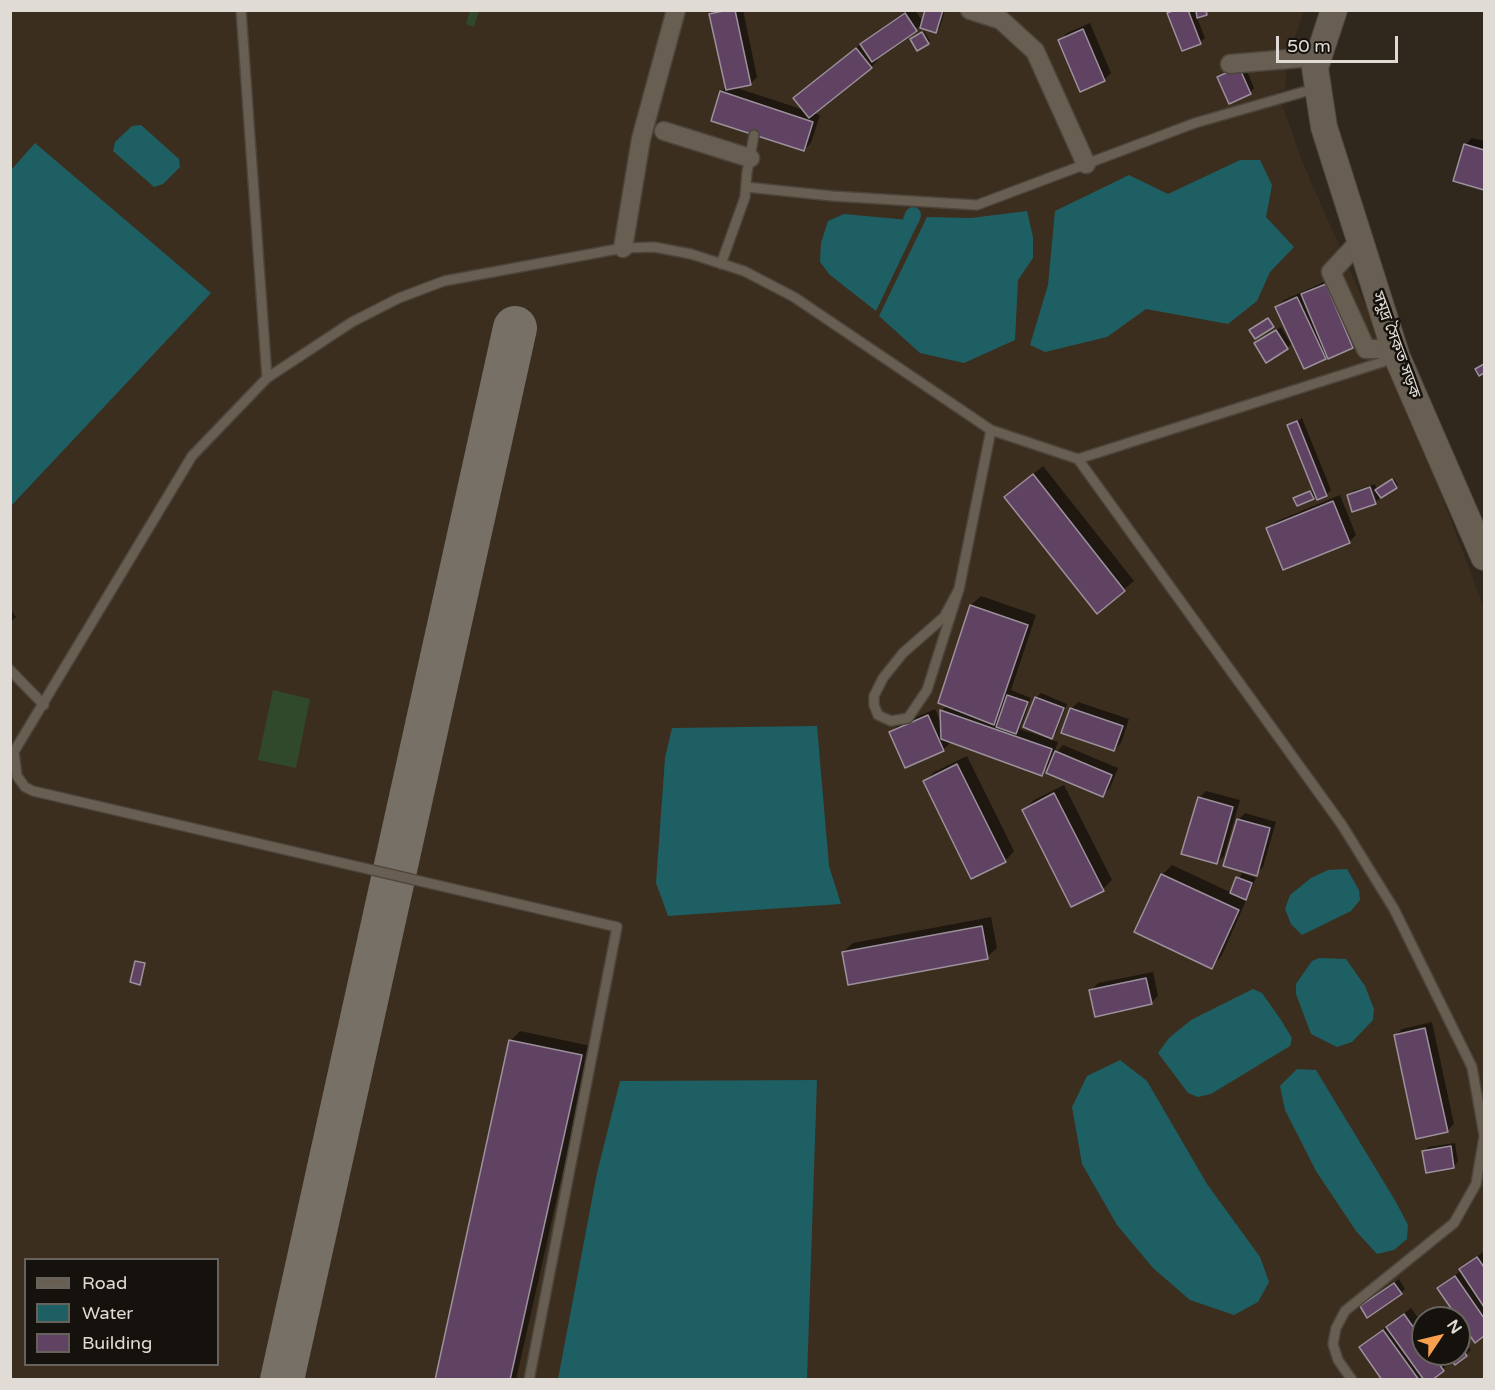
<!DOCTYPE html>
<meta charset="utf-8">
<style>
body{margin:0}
#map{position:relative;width:1495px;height:1390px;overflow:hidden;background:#30271d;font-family:"Varela Round",sans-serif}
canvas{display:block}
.frame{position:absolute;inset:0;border:12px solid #e0dbd4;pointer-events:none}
.legend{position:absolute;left:24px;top:1258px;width:195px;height:108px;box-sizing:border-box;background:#15110c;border:2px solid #66625c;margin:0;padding:8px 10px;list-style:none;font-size:18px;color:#e0dbd4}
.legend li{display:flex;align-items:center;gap:12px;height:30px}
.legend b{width:30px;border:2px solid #66625c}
.north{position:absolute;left:1411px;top:1306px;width:60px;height:60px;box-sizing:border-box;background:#15110c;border:2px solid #66625c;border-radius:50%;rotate:55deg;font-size:16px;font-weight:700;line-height:24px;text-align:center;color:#e0dbd4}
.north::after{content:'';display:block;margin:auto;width:21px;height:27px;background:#fa9f4e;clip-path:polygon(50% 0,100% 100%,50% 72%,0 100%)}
.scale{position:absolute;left:1276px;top:36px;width:122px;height:27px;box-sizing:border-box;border:3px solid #e0dbd4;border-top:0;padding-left:8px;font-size:18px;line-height:21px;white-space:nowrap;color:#e0dbd4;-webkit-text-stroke:4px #15110c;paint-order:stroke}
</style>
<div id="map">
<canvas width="1495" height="1390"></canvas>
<div class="frame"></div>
<ul class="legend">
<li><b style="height:8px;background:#685e52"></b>Road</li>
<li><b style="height:16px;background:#1e5f63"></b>Water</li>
<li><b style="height:16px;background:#604363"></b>Building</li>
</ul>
<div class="north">N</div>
<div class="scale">50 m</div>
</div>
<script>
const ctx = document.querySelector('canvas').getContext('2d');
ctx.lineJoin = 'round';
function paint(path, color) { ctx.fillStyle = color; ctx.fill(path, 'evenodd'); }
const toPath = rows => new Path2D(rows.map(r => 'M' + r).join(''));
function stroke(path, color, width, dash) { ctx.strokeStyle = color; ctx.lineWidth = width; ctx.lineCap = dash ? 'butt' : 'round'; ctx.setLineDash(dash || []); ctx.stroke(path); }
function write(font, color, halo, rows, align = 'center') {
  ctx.font = font + ' "Varela Round","Noto Sans Bengali",sans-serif'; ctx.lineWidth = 5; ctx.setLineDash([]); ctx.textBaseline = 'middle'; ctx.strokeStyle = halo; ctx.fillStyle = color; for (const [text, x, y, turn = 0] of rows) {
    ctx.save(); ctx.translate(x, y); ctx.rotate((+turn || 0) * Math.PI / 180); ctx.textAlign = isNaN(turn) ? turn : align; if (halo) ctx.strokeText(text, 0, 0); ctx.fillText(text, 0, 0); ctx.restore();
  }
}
const built = toPath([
 [10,11,1304,11,1287,59,1285,90,1278,92,1280,98,1302,161,1397,377,1484,608,1484,1379,11,1379],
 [26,1260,218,1260,218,1364,26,1364],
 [1423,1318,1459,1318,1459,1354,1423,1354]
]);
const green = toPath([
 [470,11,479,11,474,27,466,24],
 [273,690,310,699,296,768,258,760]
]);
const water = toPath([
 [141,125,179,159,180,167,163,184,154,187,113,151,115,142,132,126],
 [35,143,211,293,11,506,11,170],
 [1240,160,1260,160,1272,185,1266,217,1294,247,1270,272,1257,301,1228,324,1146,309,1107,337,1045,352,1030,345,1048,285,1055,211,1129,175,1168,194],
 [1027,211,1033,237,1033,258,1018,280,1015,340,964,363,920,353,879,316,927,217,971,218],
 [844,214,919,221,876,311,830,275,820,262,821,243,828,221],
 [817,726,829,866,841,904,668,916,656,883,665,758,672,728],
 [1347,869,1359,890,1360,900,1351,911,1302,935,1291,924,1285,909,1290,895,1311,878,1328,870],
 [1319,958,1346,959,1365,986,1374,1009,1373,1020,1352,1042,1337,1047,1311,1034,1296,994,1296,984,1312,961],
 [1253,989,1262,993,1281,1020,1292,1038,1290,1046,1211,1094,1198,1097,1188,1093,1158,1053,1169,1038,1191,1020],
 [1120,1060,1147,1081,1207,1184,1260,1257,1269,1282,1258,1302,1234,1315,1190,1300,1153,1268,1117,1225,1082,1164,1072,1107,1087,1076],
 [1297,1069,1316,1070,1396,1202,1408,1225,1407,1239,1394,1250,1377,1254,1356,1231,1316,1171,1285,1110,1280,1086],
 [817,1080,807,1379,558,1379,597,1173,620,1081]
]);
const shadow = toPath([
 [715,10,743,10,757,77,750,84,734,87,804,110,802,92,869,37,907,10,915,10,923,22,927,10,945,10,940,27,936,31,920,26,876,58,878,60,871,67,814,113,820,115,811,143,804,150,721,92,726,87,711,15],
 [1172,10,1194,10,1205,38,1200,42,1169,14],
 [1090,23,1111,73,1104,80,1060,40,1067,33],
 [924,31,930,41,928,43,913,37],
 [1244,64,1254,88,1250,93,1219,78],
 [1472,138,1484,141,1484,188,1455,180,1465,145],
 [1333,278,1360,340,1353,347,1325,357,1277,307,1284,300],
 [1281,327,1291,344,1287,348,1261,339],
 [1302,418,1331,490,1326,495,1317,495,1313,498,1297,497,1315,490,1289,426],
 [1043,466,1134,581,1097,612,1006,497],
 [1394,479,1398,485,1375,502,1348,496,1353,491,1375,484,1377,490],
 [1340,495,1356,535,1349,542,1268,529,1275,522],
 [981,596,1036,615,1011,690,1031,698,1020,729,1047,738,1036,698,1041,693,1067,704,1056,733,1050,739,1058,742,1053,756,1063,745,1118,768,1110,788,1103,795,1051,764,1041,774,949,740,950,743,943,750,891,732,898,725,935,709,942,725,942,711,947,705,939,702,971,605],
 [10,608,16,617,10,622],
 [1078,702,1129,719,1121,743,1114,750,1071,709],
 [967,756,1014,851,1005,861,925,781,934,772],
 [1064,785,1112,880,1103,889,1024,810,1034,800],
 [1206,791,1240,800,1224,856,1217,863,1199,798],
 [1245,813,1276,822,1263,867,1256,874,1238,820],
 [1172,865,1232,893,1242,873,1256,878,1221,957,1211,967,1162,875],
 [991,917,997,948,987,957,843,952,853,943],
 [1153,972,1158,996,1151,1003,1091,991,1098,983],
 [1432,1022,1454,1124,1447,1131,1395,1036,1402,1029],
 [520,1031,591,1046,516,1380,436,1380,510,1041],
 [1455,1143,1458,1162,1454,1166,1424,1152,1428,1147],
 [1484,1251,1484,1334,1476,1341,1439,1289],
 [1399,1279,1405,1289,1401,1293,1361,1306],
 [1411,1308,1423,1325,1423,1354,1444,1354,1450,1363,1430,1380,1423,1377,1421,1380,1384,1380,1368,1341],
 [1459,1335,1471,1350,1455,1363,1448,1354,1459,1354]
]);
const canal = toPath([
 [911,220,913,215]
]);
const taxiway = toPath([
 [282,1380,515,328]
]);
const building = toPath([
 [728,10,735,10,751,85,726,90,709,14,728,10],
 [925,10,943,10,936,33,920,28,925,10],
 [1175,10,1188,10,1201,44,1182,51,1167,13,1175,10],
 [1196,10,1206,10,1207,15,1197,18,1196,10],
 [905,13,917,31,872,62,860,44,905,13],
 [1083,29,1105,81,1080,92,1058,40,1083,29],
 [922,32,929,44,917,51,910,39,922,32],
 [856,48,872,68,809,118,793,98,856,48],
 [1239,67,1251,94,1229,104,1217,77,1239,67],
 [720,91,813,122,804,151,711,121,720,91],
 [1464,144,1484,150,1484,190,1453,181,1464,144],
 [1326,284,1353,348,1328,359,1301,294,1326,284],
 [1297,297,1326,359,1304,369,1275,307,1297,297],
 [1268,318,1274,327,1255,339,1249,330,1268,318],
 [1276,330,1288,349,1266,363,1254,343,1276,330],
 [1484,364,1484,373,1479,376,1475,369,1484,364],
 [1297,421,1327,496,1317,500,1287,425,1297,421],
 [1033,474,1125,591,1097,614,1004,497,1033,474],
 [1392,479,1397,488,1381,498,1375,490,1392,479],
 [1370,487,1376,504,1352,512,1347,495,1370,487],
 [1310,491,1314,499,1297,506,1293,498,1310,491],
 [1333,501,1350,543,1283,570,1266,528,1333,501],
 [970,605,1028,625,994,725,938,703,970,605],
 [1007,695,1028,702,1016,734,996,727,1007,695],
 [1035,697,1064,708,1052,739,1023,727,1035,697],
 [1070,708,1123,726,1114,751,1061,733,1070,708],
 [940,710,1052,749,1042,776,941,739,940,710],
 [928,715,944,751,905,768,889,732,928,715],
 [1055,751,1112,775,1103,797,1046,773,1055,751],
 [957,764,1006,862,971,879,923,781,957,764],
 [1054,793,1104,891,1071,907,1022,810,1054,793],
 [1198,797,1233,807,1217,864,1181,854,1198,797],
 [1237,819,1270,828,1257,876,1223,866,1237,819],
 [1161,874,1239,910,1212,969,1134,932,1161,874],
 [1236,877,1252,883,1246,900,1230,893,1236,877],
 [982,926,988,959,848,985,842,952,982,926],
 [135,961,145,963,140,985,130,982,135,961],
 [1146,978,1152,1004,1095,1017,1089,990,1146,978],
 [1425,1028,1448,1132,1416,1139,1394,1035,1425,1028],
 [509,1040,582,1055,510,1380,435,1380,509,1040],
 [1451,1146,1454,1168,1426,1173,1422,1151,1451,1146],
 [1477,1257,1484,1267,1484,1307,1459,1269,1477,1257],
 [1455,1276,1484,1318,1484,1336,1475,1343,1437,1288,1455,1276],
 [1394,1283,1402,1294,1367,1318,1360,1306,1394,1283],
 [1404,1314,1423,1341,1423,1354,1432,1354,1444,1371,1432,1380,1424,1380,1386,1327,1404,1314],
 [1383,1330,1419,1380,1382,1380,1359,1347,1383,1330],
 [1459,1345,1467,1356,1455,1365,1446,1354,1459,1354,1459,1345]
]);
const lane = toPath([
 [746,187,832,196,977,205,1195,123,1303,92],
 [721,264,745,197,747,172,754,135],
 [267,378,352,322,399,298,444,281,623,248,654,247,691,254,744,271,794,297,991,430,1078,459,1342,825,1394,909,1472,1067,1484,1135],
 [1078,459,1395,358],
 [959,589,944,617,903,653,883,678,874,696,874,705,878,715,891,721,908,718,927,690,959,589,991,430],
 [10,670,44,705],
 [14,752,17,776,25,787,33,791,617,927,529,1380],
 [12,755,192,456,267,378,241,10],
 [1352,1380,1338,1360,1333,1344,1336,1328,1345,1311,1454,1223,1476,1184,1484,1137]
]);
const street = toPath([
 [970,10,1001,20,1035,51,1086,164],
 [1230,64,1300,58],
 [664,131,750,158],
 [1360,241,1331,272,1366,349,1394,349],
 [623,248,641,139,676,10]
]);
const secondary = toPath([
 [1334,10,1315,68,1324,127,1397,357,1484,557]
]);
const streetNames = [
 ["সমুদ্র সৈকত সড়ক",1396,345,70]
];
paint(built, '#3b2e1e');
paint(green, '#31492b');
paint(water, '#1e5f63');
paint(shadow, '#0007');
stroke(canal, '#1e5f63', 16);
stroke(taxiway, '#777066', 44);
paint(building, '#604363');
stroke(building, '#9b909c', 1.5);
stroke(lane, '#4c453c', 12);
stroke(street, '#4c453c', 21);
stroke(secondary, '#4c453c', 28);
stroke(lane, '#685e52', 9);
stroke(street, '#685e52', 18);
stroke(secondary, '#685e52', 26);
write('16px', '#e0dbd4', '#15110c', streetNames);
</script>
